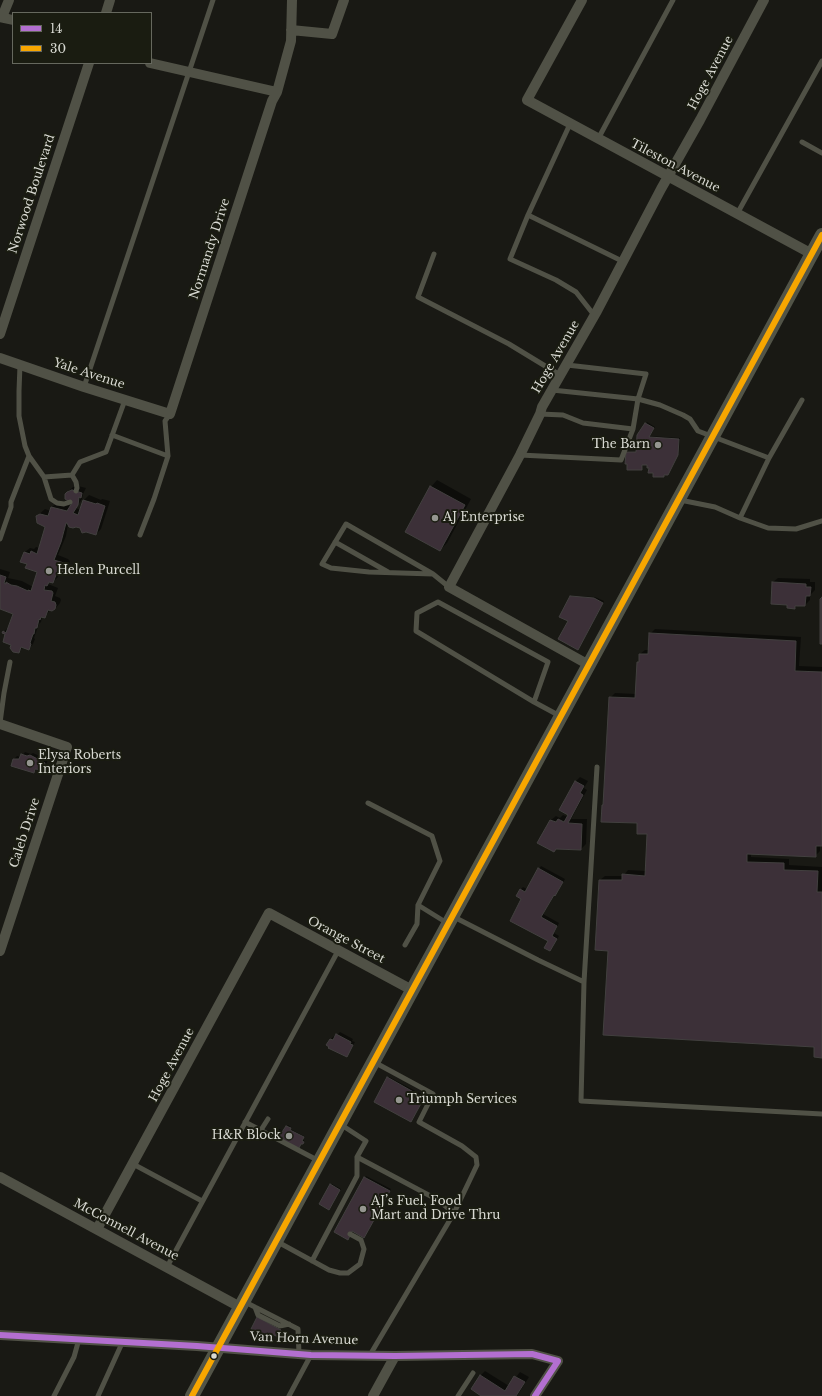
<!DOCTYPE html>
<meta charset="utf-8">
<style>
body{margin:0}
#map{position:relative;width:822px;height:1396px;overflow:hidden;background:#191914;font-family:"Libre Baskerville",serif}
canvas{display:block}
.legend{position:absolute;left:12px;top:12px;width:140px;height:52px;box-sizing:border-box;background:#1a1c11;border:1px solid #66685e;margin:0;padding:5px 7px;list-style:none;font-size:12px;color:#d8d9d2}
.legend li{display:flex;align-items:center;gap:8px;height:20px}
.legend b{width:20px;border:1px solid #66685e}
</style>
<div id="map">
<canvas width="822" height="1396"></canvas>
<ul class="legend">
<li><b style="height:5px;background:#b36fd0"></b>14</li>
<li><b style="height:5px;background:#f7a600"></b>30</li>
</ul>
</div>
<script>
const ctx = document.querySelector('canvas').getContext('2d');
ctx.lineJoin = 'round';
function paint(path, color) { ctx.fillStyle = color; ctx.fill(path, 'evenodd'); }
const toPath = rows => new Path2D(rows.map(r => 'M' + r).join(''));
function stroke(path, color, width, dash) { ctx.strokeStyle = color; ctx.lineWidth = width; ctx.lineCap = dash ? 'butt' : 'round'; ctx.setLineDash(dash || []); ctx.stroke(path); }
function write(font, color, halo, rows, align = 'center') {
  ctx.font = font + ' "Libre Baskerville",serif'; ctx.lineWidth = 4; ctx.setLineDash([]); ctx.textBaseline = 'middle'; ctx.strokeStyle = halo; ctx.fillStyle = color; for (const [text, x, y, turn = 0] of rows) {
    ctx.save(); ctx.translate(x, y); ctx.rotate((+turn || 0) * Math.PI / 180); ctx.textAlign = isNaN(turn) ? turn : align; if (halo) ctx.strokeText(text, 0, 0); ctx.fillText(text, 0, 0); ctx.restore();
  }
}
const shadow = toPath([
 [647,422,655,427,649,436,680,438,679,453,669,473,664,476,654,472,648,464,643,464,642,469,626,452,628,451,637,452,638,437],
 [437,480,471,499,447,543,440,550,431,487],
 [78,486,86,488,83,494,82,499,76,508,81,510,84,500,89,495,101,500,102,499,110,501,101,529,96,534,81,527,68,524,66,536,58,555,68,559,70,561,69,565,64,570,59,572,58,577,53,582,51,581,48,584,58,588,55,596,60,598,61,600,60,603,55,609,50,610,45,617,42,617,41,622,39,624,34,638,35,639,33,644,29,649,23,647,18,652,12,645,7,634,4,632,8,627,14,613,0,608,0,569,10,572,8,578,22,581,33,587,38,572,28,564,22,562,25,552,30,548,34,549,36,547,40,548,46,526,37,516,45,509,51,511,52,507,57,503,71,506,73,503,68,492,73,487],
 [778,578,810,579,810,582,815,582,815,590,810,595,810,600,805,605,798,605,795,608,788,604,773,582],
 [572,596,595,597,604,601,579,647,569,621,571,597],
 [655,629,801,637,799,666,822,667,822,845,820,845,820,851,815,856,751,853,751,857,789,859,789,865,822,867,822,1057,816,1046,609,950,600,880,605,876,623,876,628,870,646,871,648,833,638,822,604,804,610,698,615,693,636,694,638,663,640,660,640,654,645,650,649,650,650,634],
 [25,752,31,754,33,753,48,760,45,766,42,769,37,769,34,772,14,759,17,756,21,757],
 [580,777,588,781,584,788,587,790,571,819,587,819,586,844,581,849,539,843,551,820,556,816,560,818,563,815,568,817,575,782],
 [541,866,565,879,558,891,554,894,543,914,559,923,554,933,559,936,550,950,549,941,523,899,520,890,523,887,527,889],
 [340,1032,353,1039,352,1041,355,1042,346,1056,331,1039,334,1036,335,1037],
 [389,1077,425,1096,412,1120,388,1078],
 [288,1125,291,1127,290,1129,304,1136,303,1139,304,1140,304,1142,276,1135,279,1129,284,1131],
 [366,1176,391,1189,365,1235,353,1230,349,1237,335,1232],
 [332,1184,341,1189,330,1207,331,1185],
 [259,1316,282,1328,279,1334,273,1333,270,1337],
 [485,1371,509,1386,520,1372,529,1377,517,1396,483,1396,472,1389,481,1375]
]);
const building = toPath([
 [645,423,654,428,649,437,679,439,678,455,668,475,664,475,664,477,653,477,653,473,648,473,649,468,647,468,647,465,642,465,642,470,627,470,627,464,625,464,626,452,636,452,637,435,645,423],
 [430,486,465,505,440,551,405,532,430,486],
 [72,490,82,493,81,498,79,497,78,505,73,513,78,515,83,500,96,504,97,503,105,506,96,535,86,532,82,533,80,528,76,527,73,528,69,527,67,523,66,523,61,542,54,560,64,563,66,567,64,571,60,573,57,572,53,583,49,582,47,586,45,585,44,590,52,591,53,593,51,601,55,602,56,605,55,609,52,611,48,610,45,618,41,617,40,620,39,619,37,628,35,628,34,634,33,634,30,643,31,644,29,650,21,647,19,653,13,652,10,648,11,645,3,642,5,634,2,633,3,631,6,633,13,614,0,609,0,575,6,577,4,583,6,584,6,582,11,585,17,586,28,591,28,590,31,591,37,572,25,568,27,564,20,562,24,552,30,554,31,551,37,554,45,527,37,523,36,516,40,514,48,516,51,507,67,511,72,503,65,499,65,494,67,492,72,490],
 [772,582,806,584,806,587,811,587,810,596,806,596,805,606,795,606,795,609,787,608,787,605,771,604,772,582],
 [570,596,594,598,603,603,578,650,558,639,568,621,559,617,570,596],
 [822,597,822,644,820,644,820,599,822,597],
 [649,633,796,641,795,671,822,672,822,846,816,846,816,857,747,854,747,862,784,863,784,870,818,871,817,892,822,892,822,1058,814,1057,814,1047,603,1035,608,951,595,950,599,880,622,880,622,874,645,876,647,834,637,834,637,823,601,822,602,805,603,805,609,697,635,698,637,662,639,662,639,654,648,654,649,633],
 [21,754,27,756,30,755,45,763,43,770,35,769,34,773,11,766,13,759,19,759,21,754],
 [575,781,584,786,580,793,583,795,568,823,582,824,581,850,556,849,554,852,537,843,550,820,556,822,558,819,564,822,568,815,559,810,575,781],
 [538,868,563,882,555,896,554,895,541,917,557,926,552,936,557,939,550,951,544,948,548,941,510,921,521,899,516,896,520,889,525,892,538,868],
 [336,1034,351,1042,350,1044,353,1045,347,1057,328,1048,329,1047,326,1045,330,1039,333,1040,336,1034],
 [387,1077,424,1098,411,1122,374,1102,387,1077],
 [286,1126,291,1128,290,1130,304,1137,302,1141,304,1142,303,1144,301,1144,299,1148,274,1135,277,1130,282,1132,286,1126],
 [364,1177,390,1191,364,1238,352,1231,348,1240,334,1232,364,1177],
 [330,1184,340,1190,329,1210,319,1204,330,1184],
 [257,1317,281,1330,278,1337,272,1334,270,1338,251,1329,257,1317],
 [480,1375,505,1391,514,1376,525,1382,516,1396,481,1396,471,1389,480,1375]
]);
const lane = toPath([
 [570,124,528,215,510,259,556,280,576,292,594,315],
 [598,139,673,0],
 [802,142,822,153],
 [737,214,822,61],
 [528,215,624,262],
 [434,254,418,297,509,344,560,375],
 [20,365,19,391,19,416,25,446,29,456,44,477,72,475,80,462,106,452,125,400],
 [84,387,213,0],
 [552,390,638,399,660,405,683,415,690,419,698,431,769,458],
 [540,414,563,415,583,423,633,429],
 [112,435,168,456],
 [520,455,621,460,633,429,638,399,646,374,567,365],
 [72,475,76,482,77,488,76,491],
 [44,477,51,499,57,503,64,504,70,502],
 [680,500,715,507,740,518,768,528,796,529,822,521],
 [740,518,769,458,802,400],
 [140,535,154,499,168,456,165,421,170,414],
 [0,539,11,507,11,502,29,456],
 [335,542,388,572],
 [433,574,369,572,331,568,322,564,346,524,433,574,449,587],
 [534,702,548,662,438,602,417,613,416,631,534,702,560,716],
 [0,723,4,693,10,662],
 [597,767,584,982,581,1101,822,1114],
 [368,803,432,836,440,861,418,905,417,924,405,945],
 [418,905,447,923],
 [452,916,538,960,584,982],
 [374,1062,433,1094,419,1122,462,1146,476,1157,477,1165,454,1213],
 [245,1122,319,1161],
 [340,1124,366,1141,357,1157,438,1200,454,1213,370,1355],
 [261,1130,268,1119],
 [133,1164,202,1201],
 [276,1241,329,1270,340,1273,348,1273,360,1264,364,1249,361,1240,350,1234],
 [312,1261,357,1176,357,1157],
 [167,1267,338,951],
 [245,1302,298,1329,299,1354],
 [255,1307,258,1315,280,1326,289,1324],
 [54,1396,74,1357,79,1339],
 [98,1396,123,1341],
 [289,1396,311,1355],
 [458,1396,473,1373]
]);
const street = toPath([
 [582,0,527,100,812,254],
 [106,13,110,0],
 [0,17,13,20],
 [2,17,9,0],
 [291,30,332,34,344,0],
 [150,63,277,92],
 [0,334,89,63],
 [0,358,84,387,170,414,272,101,277,92,291,41,292,0],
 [589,665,449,587,520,455,540,414,542,407,597,311,661,189,700,120,764,0],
 [0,724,67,747,0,951],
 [0,1177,240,1307],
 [97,1229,269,913,412,990],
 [0,1335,197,1346,311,1355,395,1356,532,1354,558,1361,535,1396],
 [373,1396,395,1356]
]);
const secondary = toPath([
 [192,1396,822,235]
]);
const bus1 = toPath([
 [0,1335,197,1346,311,1355,395,1356,532,1354,558,1361,535,1396]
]);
const bus2 = toPath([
 [192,1396,822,235]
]);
const markers = [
 [658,445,4,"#959690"],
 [435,518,4,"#959690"],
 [49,571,4,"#959690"],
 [30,763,4,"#959690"],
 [399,1100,4,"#959690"],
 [289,1136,4,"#959690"],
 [363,1209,4,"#959690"],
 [214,1356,3.5,"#d8d9d2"]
];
const streetNames = [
 ["Hoge Avenue",711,73,-62],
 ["Tileston Avenue",675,166,28],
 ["Norwood Boulevard",32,194,-72],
 ["Normandy Drive",210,249,-72],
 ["Hoge Avenue",556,357,-60],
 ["Yale Avenue",89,374,18],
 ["Caleb Drive",25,833,-72],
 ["Orange Street",346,940,28],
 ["Hoge Avenue",172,1065,-62],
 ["McConnell Avenue",126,1230,28],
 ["Van Horn Avenue",304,1339,2]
];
const poiNames = [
 ["The Barn",650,445,"right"],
 ["AJ Enterprise",443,518],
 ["Helen Purcell",57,571],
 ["Elysa Roberts",38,756],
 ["Interiors",38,770],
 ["Triumph Services",407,1100],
 ["H&R Block",281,1136,"right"],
 ["AJ’s Fuel, Food",371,1202],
 ["Mart and Drive Thru",371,1216]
];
paint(shadow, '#0007');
paint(building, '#3c3038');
stroke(building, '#42403f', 1);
stroke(lane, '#505146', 5);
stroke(street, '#505146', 10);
stroke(secondary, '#525447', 14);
stroke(bus1, '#b36fd0', 6);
stroke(bus2, '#f7a600', 6);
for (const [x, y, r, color] of markers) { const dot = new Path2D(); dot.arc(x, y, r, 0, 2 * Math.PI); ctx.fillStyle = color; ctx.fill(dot); stroke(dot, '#1a1c11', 1.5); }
write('12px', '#d8d9d2', '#1a1c11', streetNames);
write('12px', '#d8d9d2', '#1a1c11', poiNames, 'left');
</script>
